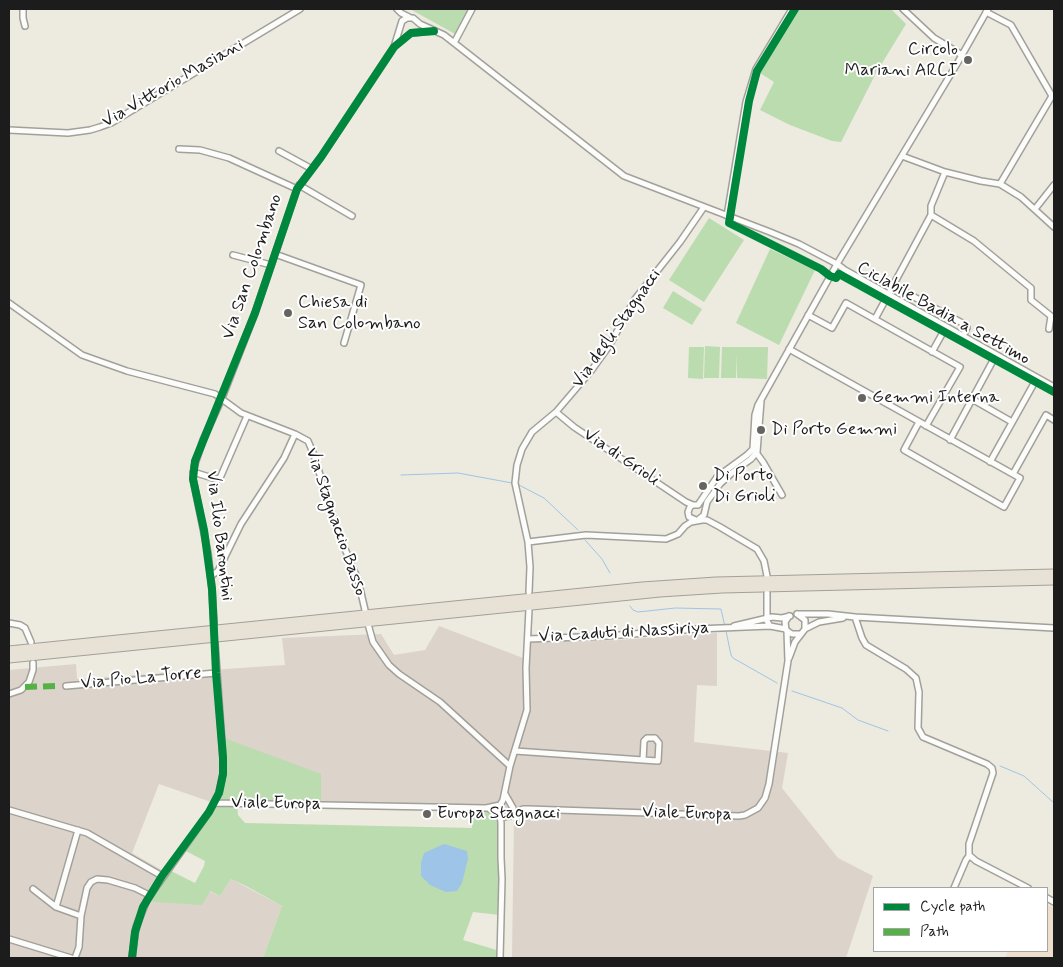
<!DOCTYPE html>
<style>
body{margin:0}
#map{position:relative;width:1063px;height:967px;overflow:hidden;background:#edeadf;font-family:Mynerve,sans-serif}
canvas{display:block}
.frame{position:absolute;inset:0;border:10px solid #1c1c1c;pointer-events:none}
.legend{position:absolute;left:873px;top:887px;width:175px;height:65px;box-sizing:border-box;background:#fff;border:1px solid #a4a4a4;margin:0;padding:6px 9px;list-style:none;font-size:15px;color:#1c1c1c}
.legend li{display:flex;align-items:center;gap:10px;height:25px}
.legend b{width:25px;border:1px solid #a4a4a4}
</style>
<div id="map">
<canvas width="1063" height="967"></canvas>
<div class="frame"></div>
<ul class="legend">
<li><b style="height:6px;background:#00873e"></b>Cycle path</li>
<li><b style="height:6px;background:#55b145"></b>Path</li>
</ul>
</div>
<script>
const ctx = document.querySelector('canvas').getContext('2d');
ctx.lineJoin = 'round';
function paint(path, color) { ctx.fillStyle = color; ctx.fill(path, 'evenodd'); }
const toPath = rows => new Path2D(rows.map(r => 'M' + r).join(''));
function stroke(path, color, width, dash) { ctx.strokeStyle = color; ctx.lineWidth = width; ctx.lineCap = dash ? 'butt' : 'round'; ctx.setLineDash(dash || []); ctx.stroke(path); }
function write(font, color, halo, rows, align = 'center') {
  ctx.font = font + ' Mynerve,sans-serif'; ctx.lineWidth = 4; ctx.setLineDash([]); ctx.textBaseline = 'middle'; ctx.strokeStyle = halo; ctx.fillStyle = color; for (const [text, x, y, turn = 0] of rows) {
    ctx.save(); ctx.translate(x, y); ctx.rotate((+turn || 0) * Math.PI / 180); ctx.textAlign = isNaN(turn) ? turn : align; if (halo) ctx.strokeText(text, 0, 0); ctx.fillText(text, 0, 0); ctx.restore();
  }
}
const built = toPath([
 [1047,905,1054,908,1054,958,1005,958,1008,951,1047,951]
]);
const industrial = toPath([
 [439,626,523,658,524,642,619,640,717,633,717,686,697,685,694,742,788,753,782,788,838,858,873,876,846,958,512,958,514,820,510,816,507,817,493,810,321,805,223,763,214,803,159,784,132,853,165,872,220,896,231,879,282,906,263,958,9,958,9,670,76,664,77,679,285,665,282,638,381,634,394,655,425,650]
]);
const green = toPath([
 [410,9,469,9,455,34],
 [796,9,891,9,906,24,876,73,841,142,832,141,790,125,760,110,774,82,757,71],
 [709,218,744,240,704,302,669,280],
 [770,249,815,270,779,345,736,323],
 [673,291,702,309,692,325,663,308],
 [705,346,720,347,719,378,704,378],
 [689,347,704,347,703,379,688,378],
 [722,347,768,347,767,379,737,378,737,353,736,378,721,378],
 [221,737,321,774,321,805,237,803,238,815,245,823,472,828,473,808,488,808,499,814,500,915,473,912,463,940,500,951,500,958,263,958,282,906,248,887,231,879,220,896,210,891,202,905,156,902,147,900,167,869,195,883,204,866,205,861,182,849,209,812,221,783]
]);
const water = toPath([
 [444,844,467,851,468,859,462,883,457,891,446,892,430,885,421,876,421,863,424,853]
]);
const stream = toPath([
 [401,475,458,473,512,483],
 [519,485,544,498,578,530],
 [585,540,602,559,610,573],
 [630,606,633,610,638,612,675,608,721,609,725,627],
 [726,631,731,655,733,658,777,683],
 [792,691,842,708,858,720,888,731],
 [1000,766,1024,776,1054,803]
]);
const street = toPath([
 [23,9,23,18,25,26],
 [397,9,401,13,409,17],
 [903,9,934,38,962,55],
 [986,12,1011,25,1052,96,1000,184],
 [454,43,472,9],
 [394,47,402,21,407,18,413,18,420,24,444,35,624,176,770,232,799,244,837,264,845,270,1054,387],
 [9,130,68,133,90,130,100,127,111,123,300,9],
 [179,149,200,150,229,158,297,189],
 [279,151,312,169],
 [902,156,945,172,981,181,1000,184,1021,197,1054,227],
 [945,172,931,206,931,215,974,241,1031,288,1031,300,1051,316,1049,329],
 [299,185,352,216],
 [1035,209,1054,185],
 [727,216,746,102,756,69,792,9],
 [275,254,361,285,344,343],
 [233,255,271,265],
 [892,285,966,325,967,328,963,336],
 [9,303,82,355,127,371,215,394,241,413,295,434,308,441,314,455,335,525,358,580,365,610],
 [808,315,832,328,846,303,960,367,926,426],
 [875,319,931,215],
 [789,349,1020,478,1004,507,904,450,919,422],
 [932,352,946,327],
 [972,399,1012,422],
 [556,412,574,427,686,502,693,505],
 [950,440,996,355],
 [755,451,763,462,782,495],
 [990,462,1037,378],
 [193,472,216,479,220,478,247,416],
 [1013,474,1046,415,1054,420],
 [699,519,704,515,707,502,720,484,733,472,751,459,757,452,761,401],
 [696,520,689,517,688,512,690,507,693,505,698,505,717,477,747,455,753,449,755,415,758,405,837,264,958,62,988,9],
 [528,542,586,535,666,539,678,534,685,526,691,522,702,520,707,520,720,527,757,549,764,561,767,576],
 [211,576,218,571,241,524,284,458,295,434],
 [529,592,530,567,528,542,515,483,517,465,522,449,532,432,556,412,591,371,609,346,635,299,680,242,704,207],
 [767,593,767,621,770,626],
 [797,614,828,614,855,617,1054,628],
 [797,614,805,620,805,629],
 [789,616,785,622,786,630,792,634,800,634],
 [855,617,862,638,866,645,906,669,916,678,919,692,918,728,923,737,987,764,992,768,993,773,969,844,969,855,976,861,1028,888],
 [9,623,20,625,25,628,31,642],
 [214,624,212,589,208,553,193,479,194,467,203,440,222,398,255,313,297,189,321,157,394,47,411,33,434,31],
 [368,624,373,642,389,665,399,674,440,702,510,766],
 [734,626,772,617,782,618,790,616],
 [528,639,607,636,697,629,770,626,786,629],
 [789,658,795,642,805,629,819,622,843,618],
 [66,686,216,673],
 [9,694,21,690,29,682,33,670,33,663],
 [515,751,643,760,658,761,659,743,655,738,647,738,644,741,643,760],
 [214,803,486,808,500,805],
 [488,808,503,817,510,816,513,808,505,794],
 [9,810,87,833,162,876],
 [499,814,498,809,503,800,510,766,527,710,526,668,529,609],
 [500,814,501,823,501,858,502,879,500,958],
 [511,815,523,809,528,809,739,816,745,815,758,808,765,798,769,784,788,661,787,631],
 [78,830,56,907,81,916],
 [954,888,966,860,969,856],
 [33,889,56,907],
 [1047,898,1054,902],
 [9,939,71,958],
 [75,958,79,947,81,916,87,888,91,882,97,879,108,880,135,888,149,895],
 [132,958,136,927,147,900,209,812,219,793,223,774,223,758,215,643]
]);
const highway = toPath([
 [9,651,642,587,716,582,1054,574],
 [9,658,660,592,722,588,1054,580]
]);
const quiet = toPath([
 [25,687,56,686]
]);
const cycleway = toPath([
 [795,9,757,71,749,101,729,223,821,269,830,276,836,278,839,274,1054,392],
 [132,958,135,932,143,907,162,876,209,812,219,793,223,774,223,758,216,673,212,589,204,530,193,479,195,461,255,313,297,189,321,157,394,47,411,33,434,31]
]);
const markers = [
 [968,60,5,"#656460"],
 [288,313,5,"#656460"],
 [862,398,5,"#656460"],
 [761,430,5,"#656460"],
 [703,486,5,"#656460"],
 [427,814,5,"#656460"]
];
const poiNames = [
 ["Circolo",958,50,"right"],
 ["Mariani ARCI",958,71,"right"],
 ["Chiesa di",298,303],
 ["San Colombano",298,324],
 ["Gemmi Interna",872,398],
 ["Di Porto Gemmi",771,430],
 ["Di Porto",713,476],
 ["Di Grioli",713,497],
 ["Europa Stagnacci",437,814]
];
const streetNames = [
 ["Via Vittorio Masiani",173,84,-30],
 ["Via San Colombano",253,267,-71],
 ["Ciclabile Badia a Settimo",943,314,29],
 ["Via degli Stagnacci",617,329,-55],
 ["Via di Grioli",621,458,34],
 ["Via Stagnaccio Basso",335,522,71],
 ["Via Ilio Barontini",219,536,83],
 ["Via Caduti di Nassiriya",624,633,-3],
 ["Via Pio La Torre",141,679,-5],
 ["Viale Europa",276,804,1],
 ["Viale Europa",687,814,2]
];
paint(built, '#f0decd');
paint(industrial, '#dcd3cb');
paint(green, '#badcaf');
paint(water, '#9ec4e7');
stroke(stream, '#9ec4e7', 1);
stroke(street, '#a2a09a', 8);
stroke(highway, '#a2a09a', 11);
stroke(street, '#fcfcfa', 5);
stroke(highway, '#e8e2d6', 9);
stroke(quiet, '#55b145', 6, [12, 6]);
stroke(cycleway, '#00873e', 8);
for (const [x, y, r, color] of markers) { const dot = new Path2D(); dot.arc(x, y, r, 0, 2 * Math.PI); ctx.fillStyle = color; ctx.fill(dot); stroke(dot, '#fff', 2); }
write('18px', '#1c1c1c', '#fff', poiNames, 'left');
write('18px', '#1c1c1c', '#fff', streetNames);
</script>
